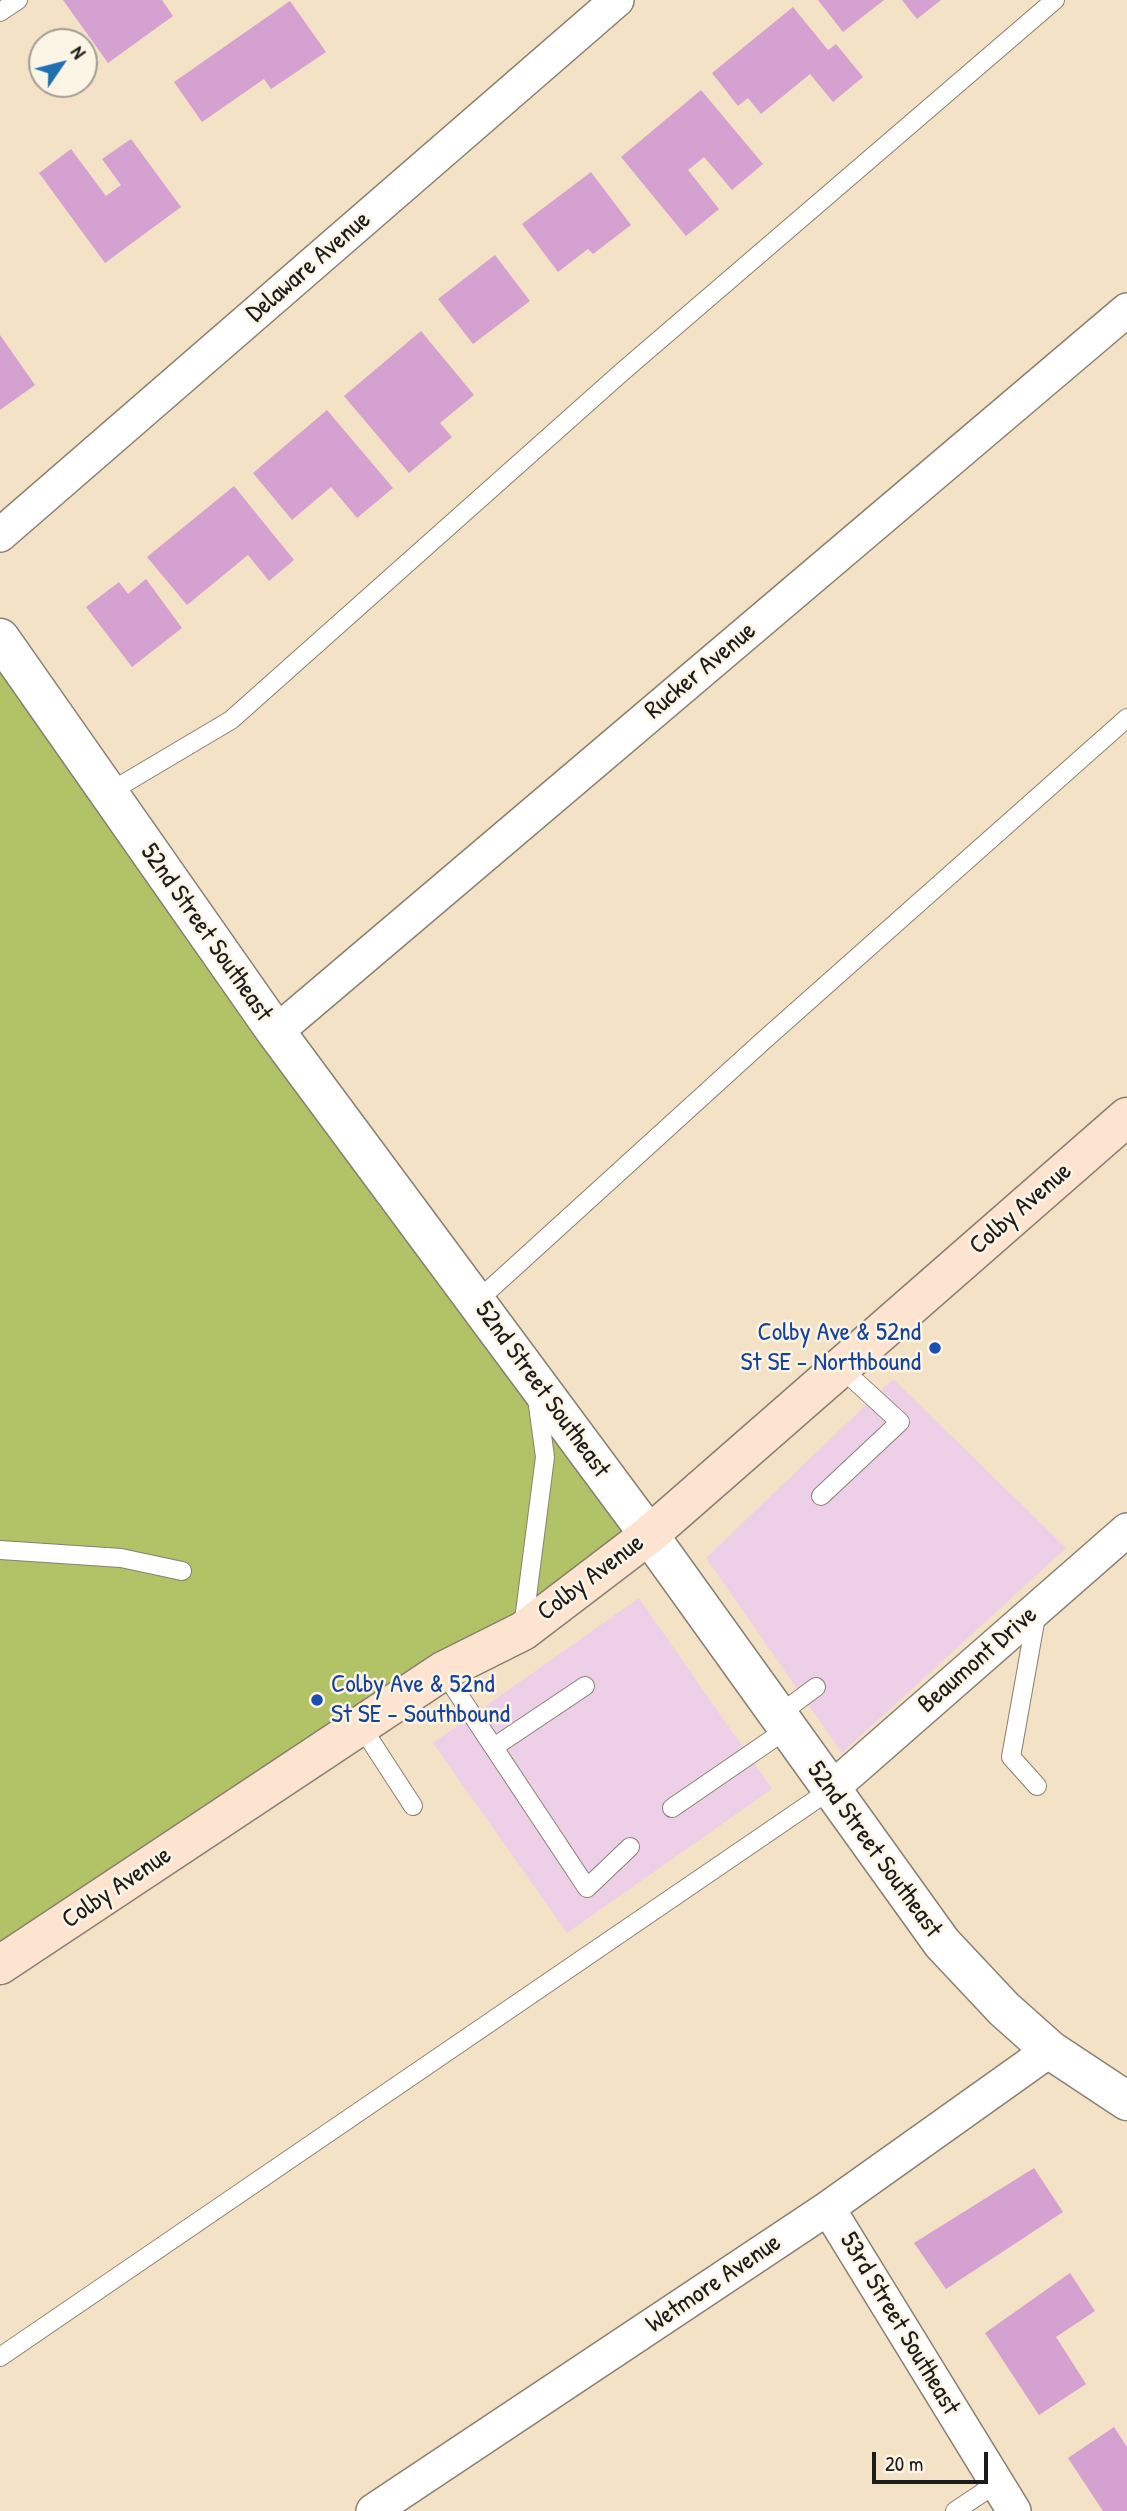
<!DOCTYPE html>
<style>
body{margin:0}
#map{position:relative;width:1127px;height:2511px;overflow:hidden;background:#f3e2c6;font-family:"Patrick Hand",sans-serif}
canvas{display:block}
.north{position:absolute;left:28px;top:28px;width:70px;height:70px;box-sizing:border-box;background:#fcf5e5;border:2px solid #a29e95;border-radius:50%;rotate:55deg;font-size:19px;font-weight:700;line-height:28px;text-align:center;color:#1c1c1c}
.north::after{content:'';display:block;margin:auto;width:24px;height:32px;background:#1f6fb2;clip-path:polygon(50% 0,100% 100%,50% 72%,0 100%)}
.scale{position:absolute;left:872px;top:2452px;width:116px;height:32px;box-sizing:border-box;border:4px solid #1c1c1c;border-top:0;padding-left:9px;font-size:21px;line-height:24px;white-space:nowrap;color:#1c1c1c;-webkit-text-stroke:5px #fcf5e5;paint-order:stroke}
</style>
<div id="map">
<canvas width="1127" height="2511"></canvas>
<div class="north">N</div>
<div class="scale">20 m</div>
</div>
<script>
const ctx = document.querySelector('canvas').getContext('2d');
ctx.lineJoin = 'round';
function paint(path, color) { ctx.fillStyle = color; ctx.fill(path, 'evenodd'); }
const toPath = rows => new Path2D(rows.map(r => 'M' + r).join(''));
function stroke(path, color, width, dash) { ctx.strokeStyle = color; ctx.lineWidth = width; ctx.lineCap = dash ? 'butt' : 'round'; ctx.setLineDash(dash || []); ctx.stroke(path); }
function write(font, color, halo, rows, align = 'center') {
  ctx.font = font + ' "Patrick Hand",sans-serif'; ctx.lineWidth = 5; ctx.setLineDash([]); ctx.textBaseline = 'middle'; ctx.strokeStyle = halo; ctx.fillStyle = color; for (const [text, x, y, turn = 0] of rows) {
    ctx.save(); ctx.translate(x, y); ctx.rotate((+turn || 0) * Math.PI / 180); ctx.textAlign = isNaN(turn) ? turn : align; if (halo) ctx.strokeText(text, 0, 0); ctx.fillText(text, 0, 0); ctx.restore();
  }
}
const built = toPath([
 [893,1379,1066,1548,842,1753,706,1558],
 [639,1598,772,1789,567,1933,433,1743]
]);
const green = toPath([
 [0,638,649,1535,0,1965]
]);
const building = toPath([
 [63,0,162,0,173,16,108,63],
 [818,0,884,0,843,32],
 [902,0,941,0,917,19],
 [290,1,326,52,271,89,264,79,202,122,174,82],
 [793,7,828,50,836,44,863,77,833,102,810,74,761,114,748,98,738,106,712,73],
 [701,90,763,164,732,190,704,157,688,170,719,209,686,236,621,157],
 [131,139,181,207,105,263,39,173,71,149,106,196,121,185,102,159],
 [591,172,631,225,593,254,588,249,558,272,522,224],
 [495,255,530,301,473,344,438,299],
 [421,331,474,395,440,423,452,437,409,473,344,396],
 [0,335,35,385,0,410],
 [327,410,393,488,357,518,331,487,292,520,253,473],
 [234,486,294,560,269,581,248,555,187,605,147,557],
 [146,579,182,628,132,667,86,607,119,582,128,594],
 [1034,2168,1063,2212,946,2289,914,2243],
 [1070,2273,1095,2311,1056,2337,1086,2384,1039,2415,985,2333],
 [1114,2427,1127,2447,1127,2511,1103,2511,1068,2458]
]);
const service = toPath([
 [0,12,18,0],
 [108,793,231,720,622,372,1055,0],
 [476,1302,763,1041,1127,718],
 [821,1496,900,1422,840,1367],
 [0,1550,121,1558,182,1571],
 [523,1628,545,1457,537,1398],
 [443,1671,587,1888,630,1847],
 [777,1716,816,1687],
 [361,1726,413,1806],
 [494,1747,585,1686],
 [1037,1786,1011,1757,1037,1611],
 [672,1808,787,1729],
 [0,2357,830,1790],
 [955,2511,997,2483]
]);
const minor = toPath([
 [0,535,617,0],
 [276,1032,1127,310],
 [830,1790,1127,1530],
 [828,2208,1014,2511],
 [373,2511,828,2208,1050,2050]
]);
const tertiary = toPath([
 [0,638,276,1032,649,1535,942,1943,1004,2009,1050,2050,1127,2101]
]);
const secondary = toPath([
 [0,1965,443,1671,523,1631,649,1535,1127,1117]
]);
const markers = [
 [935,1348,7,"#1a4fb4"],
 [317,1700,7,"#1a4fb4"]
];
const streetNames = [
 ["Delaware Avenue",309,267,-41],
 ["Rucker Avenue",701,671,-40],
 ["52nd Street Southeast",206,933,55],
 ["Colby Avenue",1021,1209,-41],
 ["52nd Street Southeast",542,1390,54],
 ["Colby Avenue",591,1578,-37],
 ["Beaumont Drive",978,1660,-41],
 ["52nd Street Southeast",874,1850,54],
 ["Colby Avenue",117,1888,-34],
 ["Wetmore Avenue",714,2284,-34],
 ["53rd Street Southeast",899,2324,59]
];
const transitNames = [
 ["Colby Ave & 52nd",921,1333],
 ["St SE - Northbound",921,1363],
 ["Colby Ave & 52nd",331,1685,"left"],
 ["St SE - Southbound",331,1715,"left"]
];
paint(built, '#edd0e8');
paint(green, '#b1c366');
paint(building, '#d4a1d0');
stroke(service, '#887f71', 20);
stroke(minor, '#887f71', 36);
stroke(tertiary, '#887f71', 41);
stroke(secondary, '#887f71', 41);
stroke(service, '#fff', 18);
stroke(minor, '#fff', 33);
stroke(tertiary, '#fff', 38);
stroke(secondary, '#fde4d0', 38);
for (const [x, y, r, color] of markers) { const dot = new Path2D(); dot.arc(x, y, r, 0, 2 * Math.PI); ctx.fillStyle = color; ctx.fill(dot); stroke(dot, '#fcf5e5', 2.5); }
write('26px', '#1c1c1c', '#fcf5e5', streetNames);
write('26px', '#164399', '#fcf5e5', transitNames, 'right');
</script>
